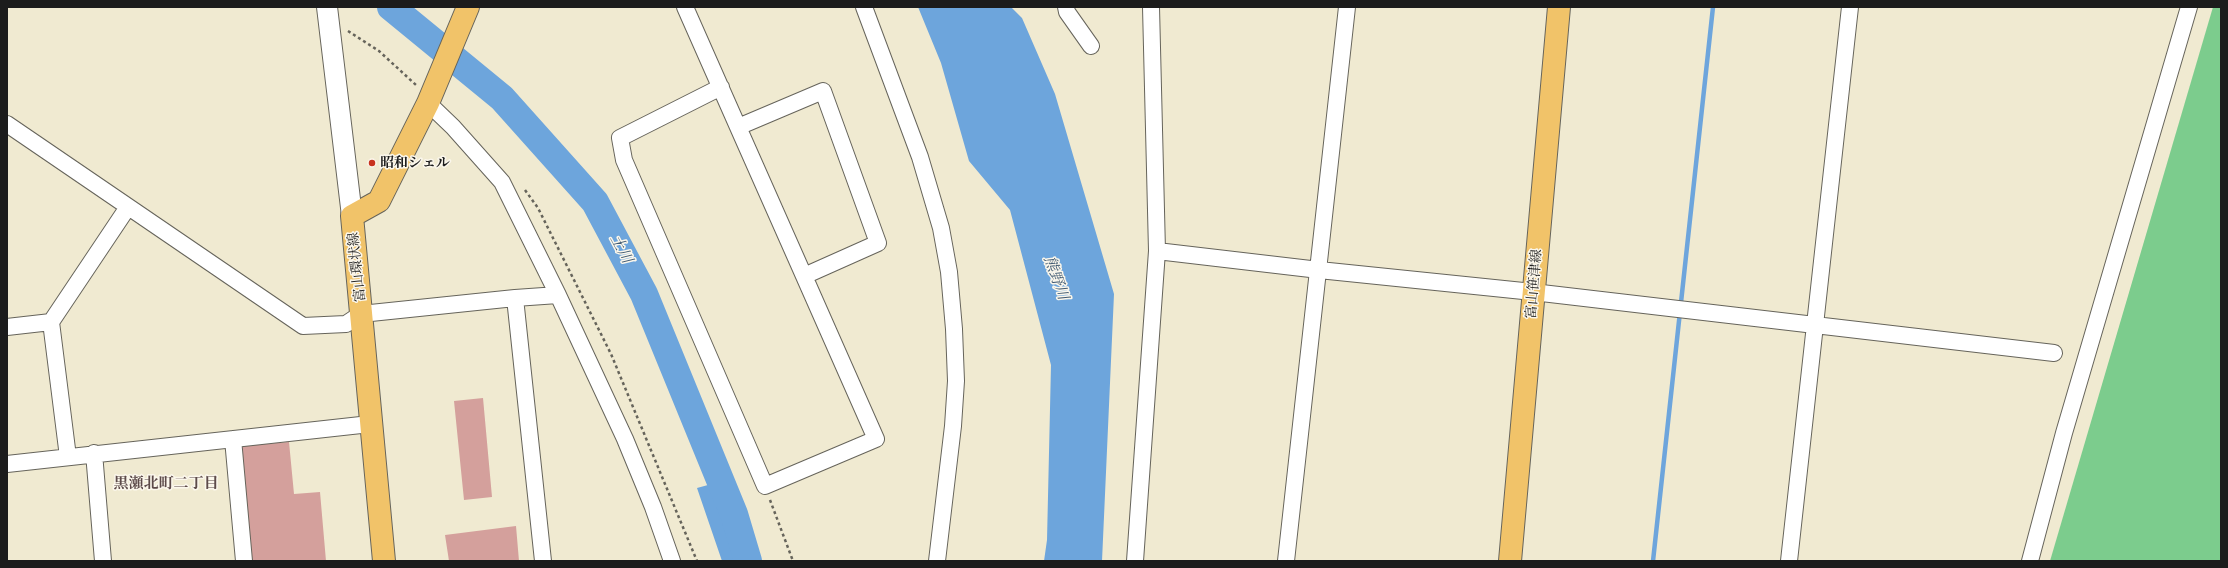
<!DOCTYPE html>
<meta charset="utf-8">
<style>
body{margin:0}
#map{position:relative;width:2228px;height:568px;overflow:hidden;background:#f0ead1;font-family:"Libre Caslon Text",serif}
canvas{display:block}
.frame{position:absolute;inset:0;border:8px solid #1c1c1c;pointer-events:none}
</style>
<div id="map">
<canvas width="2228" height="568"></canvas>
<div class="frame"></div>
</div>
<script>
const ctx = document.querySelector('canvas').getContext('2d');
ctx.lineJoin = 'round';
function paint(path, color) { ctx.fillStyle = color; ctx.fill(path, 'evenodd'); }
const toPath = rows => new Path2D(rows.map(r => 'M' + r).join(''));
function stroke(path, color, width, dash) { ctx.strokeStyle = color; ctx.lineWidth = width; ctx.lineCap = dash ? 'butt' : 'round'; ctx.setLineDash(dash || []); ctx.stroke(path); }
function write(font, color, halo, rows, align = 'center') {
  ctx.font = font + ' "Libre Caslon Text","Noto Serif JP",serif'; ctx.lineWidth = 3; ctx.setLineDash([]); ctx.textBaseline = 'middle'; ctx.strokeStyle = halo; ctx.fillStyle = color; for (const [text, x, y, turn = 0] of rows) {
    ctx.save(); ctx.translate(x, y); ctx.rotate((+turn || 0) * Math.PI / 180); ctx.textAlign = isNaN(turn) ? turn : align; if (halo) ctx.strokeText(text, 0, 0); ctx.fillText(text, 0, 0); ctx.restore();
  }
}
const green = toPath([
 [2213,7,2221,7,2221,561,2050,561]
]);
const water = toPath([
 [918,7,1011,7,1022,18,1055,94,1114,294,1102,561,1044,561,1047,540,1051,365,1010,210,969,161,941,63],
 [730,479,760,561,722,561,697,488]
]);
const stream = toPath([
 [1653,561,1713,7]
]);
const river = toPath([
 [391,7,502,98,595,202,644,294,734,514,748,561]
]);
const building = toPath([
 [483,398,492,497,464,500,454,401],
 [289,442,294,494,320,492,326,561,252,561,240,446],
 [516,526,519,561,449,561,445,535]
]);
const path = toPath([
 [348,31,379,51,416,85],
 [525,190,538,208,611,354,697,561],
 [770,500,793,561]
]);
const minor = toPath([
 [685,7,738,127,804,276,876,439,765,486,624,160,620,138,721,87],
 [864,7,920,157,941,228,949,272,954,329,956,381,953,426,937,561],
 [1066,7,1067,12,1091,46],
 [428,103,453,127,502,182,558,295,625,439,653,507,672,561],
 [7,124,303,326,346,324,361,314,515,298,543,561],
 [738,127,823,91,878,243,804,276],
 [1157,251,1319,270,1533,292,2054,353],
 [515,298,558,295],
 [7,327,51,322],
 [233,439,244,561],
 [94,453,103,561],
 [68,457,51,322,128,207],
 [7,464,370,424],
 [1135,561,1157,251,1151,7],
 [1286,561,1347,7],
 [1789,561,1850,7],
 [2030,561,2064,433,2189,7]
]);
const tertiary = toPath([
 [327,7,352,216]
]);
const primary = toPath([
 [384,561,352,216,379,201,428,103,468,7],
 [1510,561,1559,7]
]);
const markers = [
 [372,163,4,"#c8321e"]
];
const poiNames = [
 ["昭和シェル",380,163]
];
const streetNames = [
 ["富山環状線",357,267,-96],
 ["富山笹津線",1534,284,-85]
];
const waterNames = [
 ["土川",621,249,62],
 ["熊野川",1056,278,70]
];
const neighbourhoodNames = [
 ["黒瀬北町二丁目",166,484]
];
paint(green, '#7ccc8d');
paint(water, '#6da5dc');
stroke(stream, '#6da5dc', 4.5);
stroke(river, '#6da5dc', 28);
paint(building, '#d4a09c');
stroke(minor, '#66645b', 18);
stroke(tertiary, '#66645b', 22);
stroke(primary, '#66645b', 24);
stroke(path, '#66645b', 2.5, [3, 3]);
stroke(minor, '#fff', 16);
stroke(tertiary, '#fff', 20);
stroke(primary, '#f1c369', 22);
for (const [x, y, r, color] of markers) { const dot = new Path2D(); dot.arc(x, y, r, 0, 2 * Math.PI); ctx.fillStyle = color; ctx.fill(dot); stroke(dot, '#fbf7ec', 1.5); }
write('bold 14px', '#1c1c1c', '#fbf7ec', poiNames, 'left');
write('14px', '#1c1c1c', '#fbf7ec', streetNames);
write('italic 15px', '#405a72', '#fbf7ec', waterNames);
write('bold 15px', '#5c4a49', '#fbf7ec', neighbourhoodNames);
</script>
